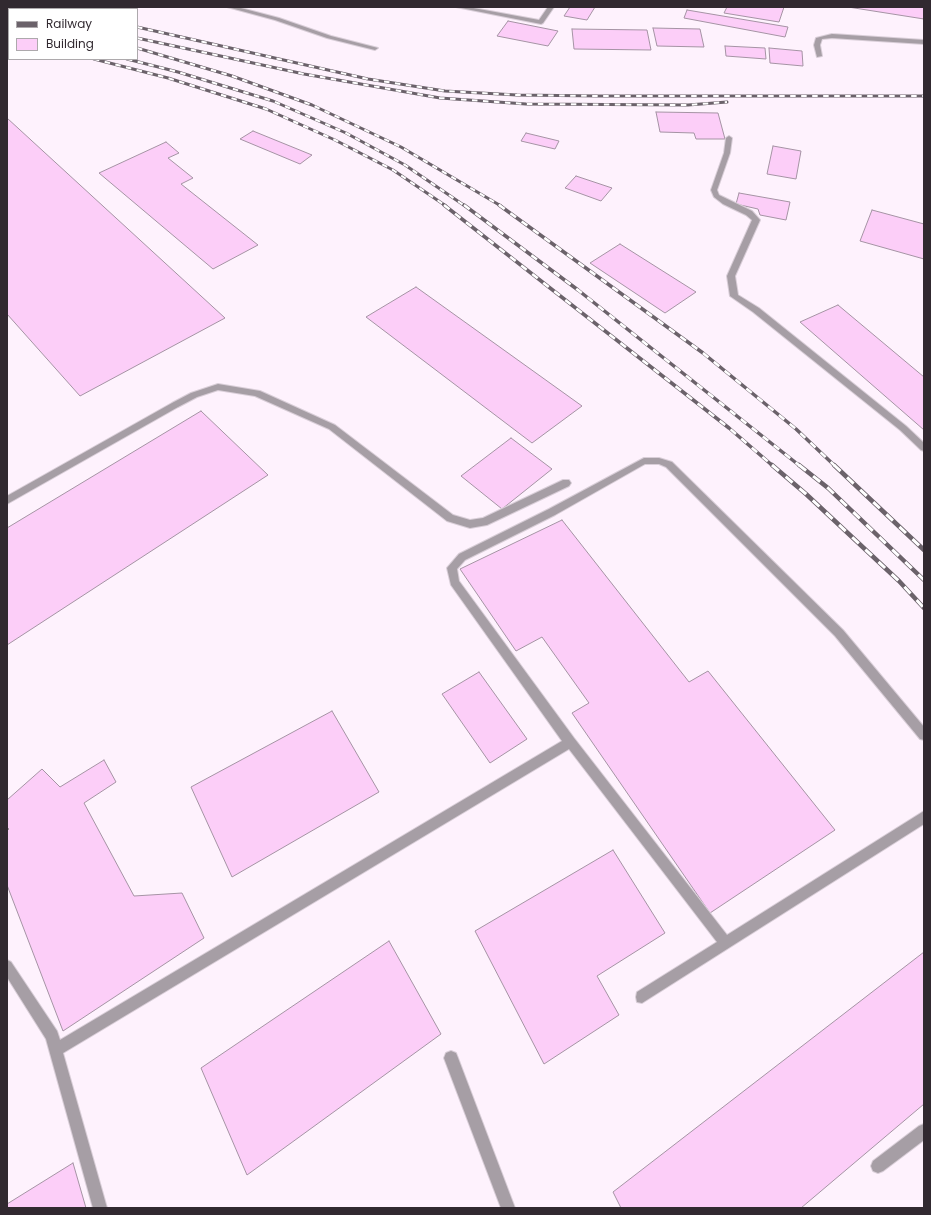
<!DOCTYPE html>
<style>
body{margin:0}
#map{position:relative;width:931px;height:1215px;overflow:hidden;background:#fef2fd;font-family:Poppins,sans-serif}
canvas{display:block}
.frame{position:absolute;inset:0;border:8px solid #312930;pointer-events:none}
.legend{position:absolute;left:8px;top:8px;width:130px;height:52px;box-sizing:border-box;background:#fff;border:1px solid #ada9ac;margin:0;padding:5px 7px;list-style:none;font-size:12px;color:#312930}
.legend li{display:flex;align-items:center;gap:8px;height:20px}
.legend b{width:20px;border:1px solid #ada9ac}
</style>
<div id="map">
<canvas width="931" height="1215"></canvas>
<div class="frame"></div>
<ul class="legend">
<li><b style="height:5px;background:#6b626a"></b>Railway</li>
<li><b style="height:11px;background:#fccef8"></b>Building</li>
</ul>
</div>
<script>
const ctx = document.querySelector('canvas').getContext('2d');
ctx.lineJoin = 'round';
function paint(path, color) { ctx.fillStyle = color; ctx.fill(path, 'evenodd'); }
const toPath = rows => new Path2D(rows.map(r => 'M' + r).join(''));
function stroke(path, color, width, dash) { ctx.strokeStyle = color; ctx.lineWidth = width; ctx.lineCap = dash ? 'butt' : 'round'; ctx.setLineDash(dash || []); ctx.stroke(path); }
const building = toPath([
 [570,7,595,7,587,20,564,16,570,7],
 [727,7,784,7,779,22,724,13,727,7],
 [848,7,924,7,924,19,848,7],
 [687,10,788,27,785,37,684,18,687,10],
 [508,21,558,31,548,46,497,36,508,21],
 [653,28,700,29,704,47,657,46,653,28],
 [572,29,647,30,651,50,574,49,572,29],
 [725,46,765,48,766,59,726,56,725,46],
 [769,48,802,51,803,66,770,63,769,48],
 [656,112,718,113,725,139,696,139,694,133,660,132,656,112],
 [7,118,225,318,80,396,7,314,7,118],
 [253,131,312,155,300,164,240,139,253,131],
 [526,133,559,141,555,149,521,141,526,133],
 [166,142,179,153,168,158,193,178,181,184,258,245,213,269,99,173,166,142],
 [773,146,801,151,796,179,767,174,773,146],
 [576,176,612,188,601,201,565,188,576,176],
 [739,193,790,202,786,220,760,215,758,209,736,204,739,193],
 [872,210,924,224,924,259,860,241,872,210],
 [620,244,696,292,665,313,590,263,620,244],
 [416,287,582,406,532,443,366,317,416,287],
 [838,305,924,377,924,430,800,322,838,305],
 [201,411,268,475,7,645,7,528,201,411],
 [511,438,552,469,502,509,461,476,511,438],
 [562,520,689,682,708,671,835,830,710,913,572,713,589,703,542,637,516,651,460,569,562,520],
 [479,672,527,739,490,763,442,694,479,672],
 [332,711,379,792,232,877,191,787,332,711],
 [104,760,116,782,84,803,134,896,182,893,204,938,63,1031,7,885,7,831,9,829,7,827,7,800,42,769,60,787,104,760],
 [613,850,665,933,597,976,619,1015,544,1064,475,931,613,850],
 [389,941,441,1034,247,1175,201,1068,389,941],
 [924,952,924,1104,801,1208,621,1208,613,1192,924,952],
 [73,1163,86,1208,7,1208,7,1204,73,1163]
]);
const service = toPath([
 [227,7,237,7,279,18,331,36,378,48,375,50,327,38,275,20,227,7],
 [456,7,468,7,539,20,548,7,554,7,543,23,541,24,456,7],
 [832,34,924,40,924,44,832,38,822,39,820,45,822,56,817,57,814,45,816,38,832,34],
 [729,136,732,138,730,153,717,190,719,195,752,211,760,220,735,276,738,295,759,308,906,426,924,443,924,451,921,450,900,430,753,312,730,296,727,276,752,220,746,215,723,204,714,197,711,190,724,153,726,138,729,136],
 [218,384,260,391,335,425,453,515,470,520,483,518,563,480,569,480,571,483,569,486,487,525,470,528,447,521,329,429,255,396,218,390,197,397,178,407,7,504,7,496,172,403,191,393,218,384],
 [644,458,659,458,672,462,843,630,924,727,924,740,920,739,835,636,666,467,659,464,645,464,555,515,465,560,457,569,459,581,574,738,727,935,924,811,924,824,642,1003,637,1002,636,997,637,992,717,942,569,749,63,1053,107,1208,93,1208,46,1039,7,977,7,960,11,962,57,1031,60,1040,562,741,451,585,447,568,459,554,549,509,644,458],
 [451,1051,456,1053,458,1058,515,1208,501,1208,444,1058,446,1053,451,1051],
 [924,1124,924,1140,883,1171,878,1173,873,1171,871,1166,873,1161,919,1126,924,1124]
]);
const railFar2 = toPath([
 [49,7,58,9],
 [7,9,9,9],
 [137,27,368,79,445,91,517,95,600,96,924,96],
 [7,29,9,30],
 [7,37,9,38],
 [137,38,304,74,440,98,526,104,688,105,727,102],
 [137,48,232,76,312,105,401,147,501,206],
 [94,59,168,78,266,109,335,140,393,170,446,206],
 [127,59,178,72,273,101,346,133,405,165,465,206]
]);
const railFar1 = toPath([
 [444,205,729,428,773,466],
 [464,205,578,290,800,466],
 [499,205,703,353,796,429,835,466]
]);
const rail = toPath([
 [772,465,806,494,899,581,924,608],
 [799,465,828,488,924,580],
 [834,465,924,550]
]);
paint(building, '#fccef8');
stroke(building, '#a593a4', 1);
stroke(service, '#d9ced8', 2);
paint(service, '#a69ea5');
stroke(railFar2, '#6b626a', 3);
stroke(railFar1, '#6b626a', 3.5);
stroke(rail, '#6b626a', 4.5);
stroke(railFar2, '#fff', 2, [5.5]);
stroke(railFar1, '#fff', 2.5, [7]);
stroke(rail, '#fff', 3, [9]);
</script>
